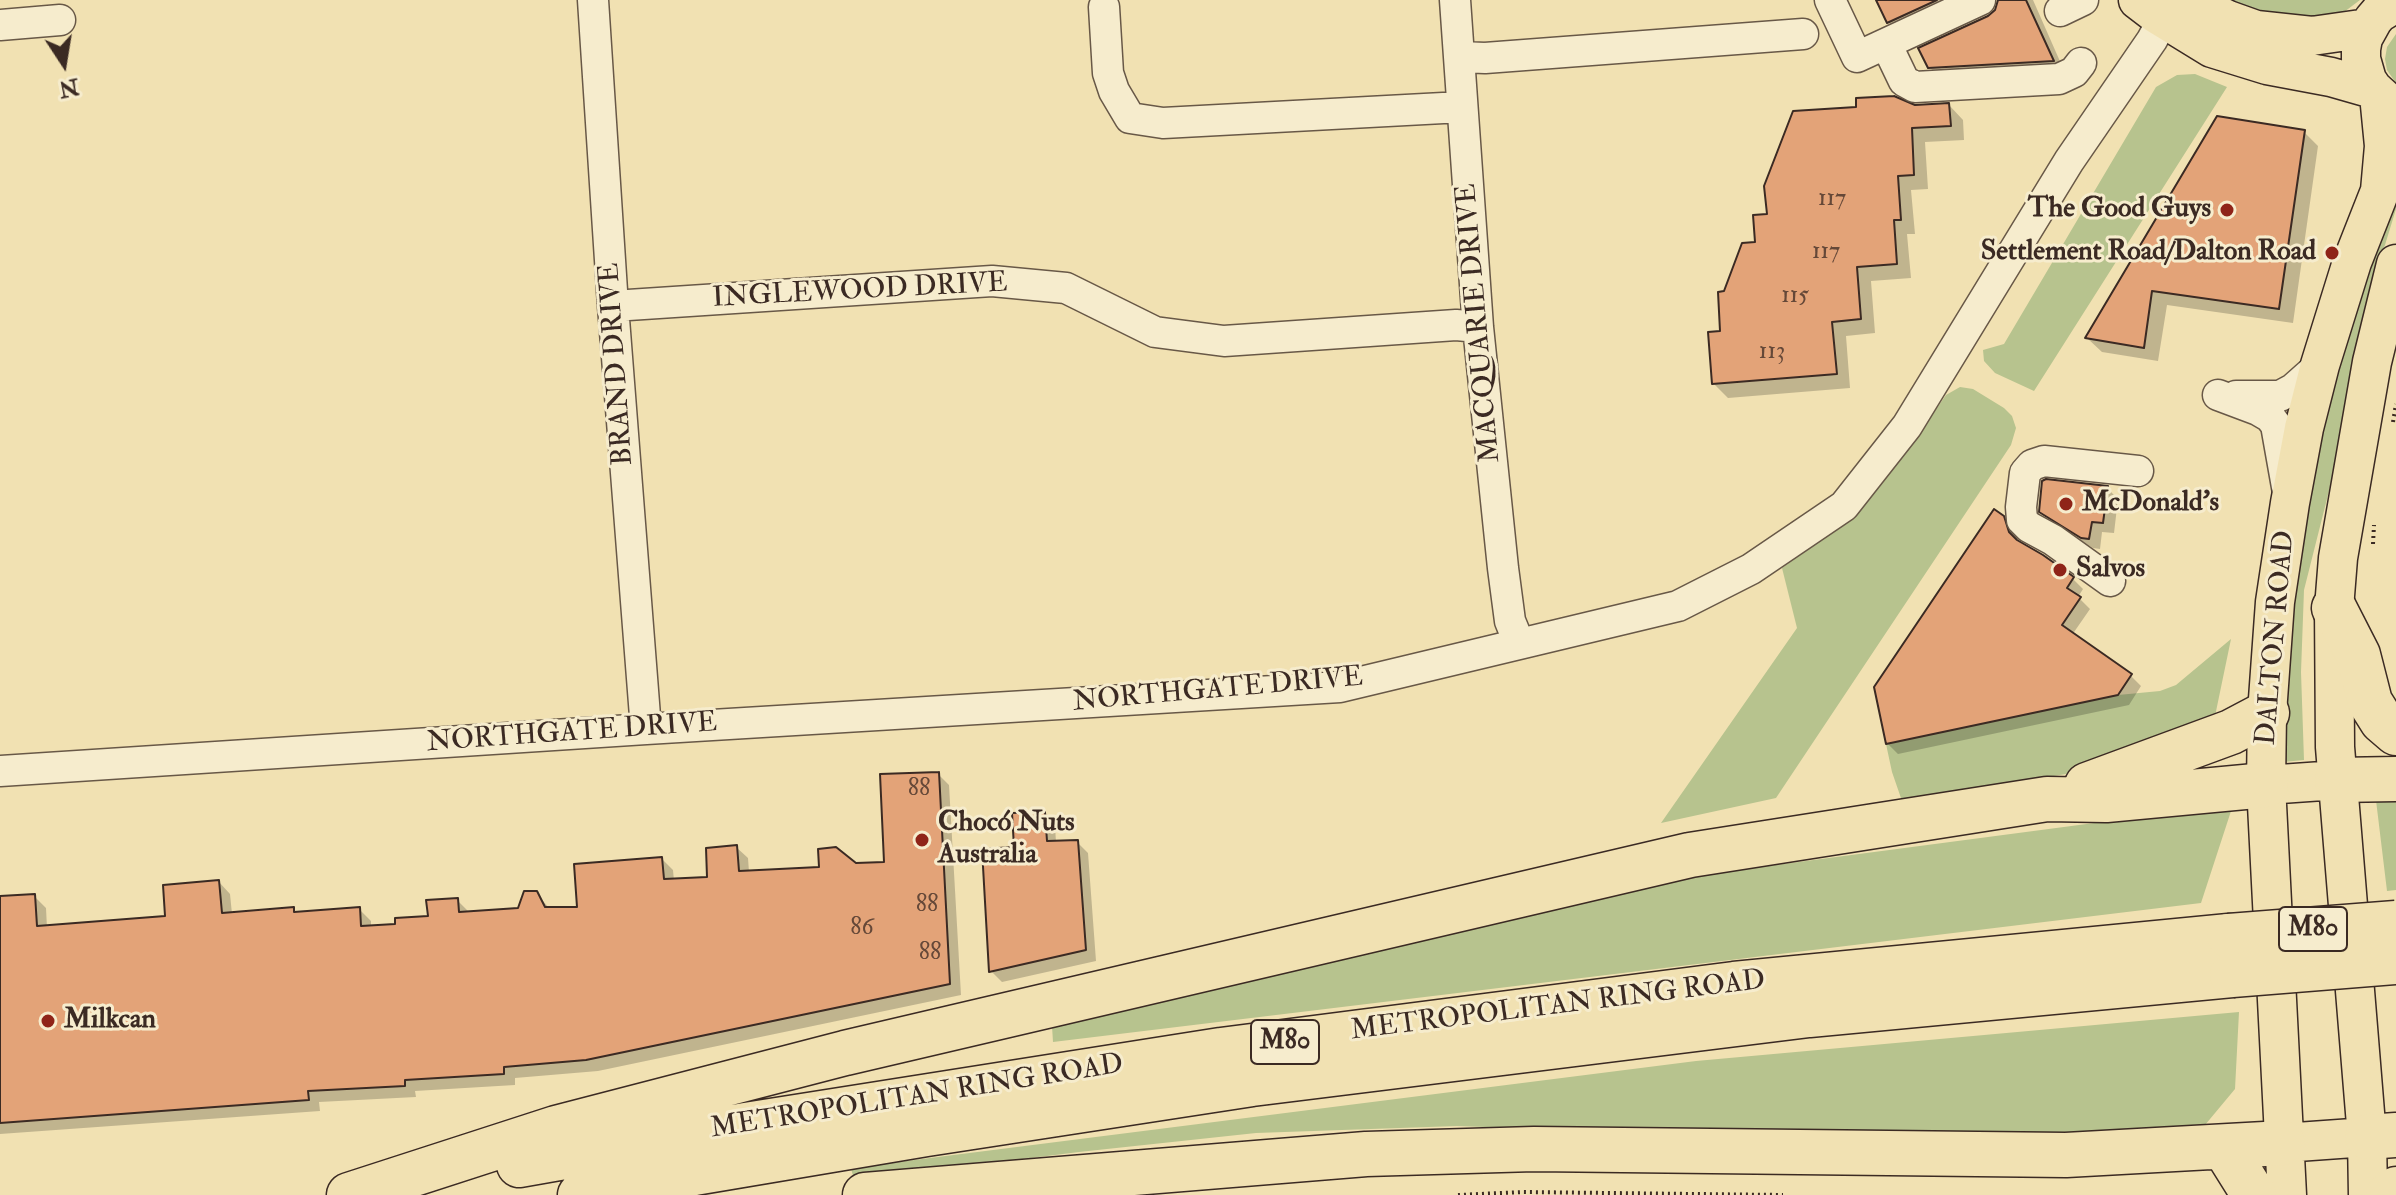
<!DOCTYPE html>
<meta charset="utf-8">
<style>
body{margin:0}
#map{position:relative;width:2396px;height:1195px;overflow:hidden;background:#f1e1b2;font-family:"IM FELL Double Pica",serif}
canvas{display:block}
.north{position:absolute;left:24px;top:24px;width:80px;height:80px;-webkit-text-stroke:6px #f6eccd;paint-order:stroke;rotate:168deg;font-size:22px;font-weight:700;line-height:32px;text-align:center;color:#3b2a23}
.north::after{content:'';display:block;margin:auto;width:28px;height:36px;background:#3b2a23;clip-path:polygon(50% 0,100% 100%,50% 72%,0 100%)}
</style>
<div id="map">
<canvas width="2396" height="1195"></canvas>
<div class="north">N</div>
</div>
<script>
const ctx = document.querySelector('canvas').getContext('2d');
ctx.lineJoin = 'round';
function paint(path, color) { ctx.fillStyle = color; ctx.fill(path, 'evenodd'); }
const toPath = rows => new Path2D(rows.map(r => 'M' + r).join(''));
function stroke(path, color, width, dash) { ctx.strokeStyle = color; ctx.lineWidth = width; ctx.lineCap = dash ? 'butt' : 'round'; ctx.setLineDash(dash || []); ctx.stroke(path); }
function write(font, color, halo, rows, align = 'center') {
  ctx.font = font + ' "IM FELL Double Pica",serif'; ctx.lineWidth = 6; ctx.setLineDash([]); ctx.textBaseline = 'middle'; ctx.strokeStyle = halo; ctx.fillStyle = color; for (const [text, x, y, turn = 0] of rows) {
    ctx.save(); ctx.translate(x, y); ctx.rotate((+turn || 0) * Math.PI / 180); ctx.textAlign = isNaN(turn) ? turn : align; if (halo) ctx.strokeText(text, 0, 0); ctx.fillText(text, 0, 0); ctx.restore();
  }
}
const green = toPath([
 [2216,0,2360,0,2340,15,2287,22],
 [2396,34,2396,83,2387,70,2385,59,2387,47],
 [2195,74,2227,87,2034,391,1995,373,1984,361,1983,350,2004,344,2156,87,2177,75],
 [2396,190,2396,209,2381,258,2334,471,2304,590,2301,672,2304,760,2283,762,2294,573,2334,373],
 [1960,387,1973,389,2004,408,2012,416,2016,428,2011,445,1776,798,1661,823,1797,628,1782,568,1822,538,1878,486,1902,458,1946,395],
 [2231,639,2214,721,2072,773,1902,801,1892,772,1886,744,2118,695,2160,691,2176,685],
 [2375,792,2396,792,2396,890,2387,891],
 [2232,808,2201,903,1053,1042,1051,1010,1639,883,2170,813],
 [2239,1012,2235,1089,2200,1131,1928,1143,1457,1126,1256,1133,1079,1152,854,1180,851,1168,1696,1061]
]);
const shadow = toPath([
 [1875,0,1980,0,1902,36,1888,22],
 [2000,0,2033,0,2066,75,1944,81,1929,67,1996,12],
 [1949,105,1963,120,1964,140,1925,142,1928,189,1911,190,1915,234,1907,234,1911,278,1871,281,1875,333,1846,336,1850,388,1728,398,1714,384,1722,333,1725,293,1758,244,1769,216,1915,107],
 [2304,132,2318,146,2293,323,2167,305,2158,361,2102,352,2087,338],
 [2107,488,2118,499,2114,533,2102,532,2100,549,2093,548,2053,523,2042,511],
 [2002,518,2014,529,2018,543,2073,579,2083,589,2078,597,2090,609,2072,635,2131,676,2141,686,2129,705,1898,754,1887,743],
 [938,774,949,785,961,995,598,1071,515,1078,515,1085,415,1091,416,1097,319,1102,320,1111,0,1134,0,898,34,896,46,908,47,928,167,918,219,882,230,894,232,914,293,909,297,914,359,909,371,921,371,928,398,926,430,918,457,900,470,913,520,910,536,893,550,909,579,908,662,859,673,870,674,881,710,879,736,847,748,858,749,872,886,864],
 [1044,814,1055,825,1056,843,1077,842,1088,853,1096,961,1002,982,991,971,1016,849]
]);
const building = toPath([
 [1876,0,1937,0,1887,23,1876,0],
 [1998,0,2026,0,2054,61,1928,68,1918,48,1988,16,1995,10,1998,0],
 [1894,96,1915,105,1949,103,1951,126,1912,128,1914,175,1898,176,1901,220,1894,220,1897,264,1857,267,1861,319,1832,322,1837,374,1712,384,1708,332,1720,331,1718,292,1724,291,1742,243,1755,242,1753,215,1767,214,1764,186,1793,111,1856,107,1856,98,1894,96],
 [2217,116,2305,130,2279,309,2152,291,2144,348,2085,338,2217,116],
 [2046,479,2108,486,2103,523,2092,522,2089,539,2081,538,2039,512,2042,481,2046,479],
 [1994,509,2004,516,2009,532,2017,540,2043,555,2074,577,2067,588,2081,597,2062,625,2132,674,2118,695,1886,744,1874,687,1994,509],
 [939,772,950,984,586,1060,504,1067,504,1074,405,1080,405,1086,308,1091,309,1100,0,1123,0,896,35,894,37,926,165,916,163,885,219,880,222,913,294,907,294,912,360,907,361,926,395,924,395,918,428,916,426,900,458,898,459,912,518,908,524,891,537,891,545,907,577,907,574,864,662,857,664,879,707,877,706,848,737,845,739,871,819,867,818,849,836,847,856,863,884,862,880,774,939,772],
 [1045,812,1047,841,1078,840,1086,950,989,972,982,849,1014,847,1012,813,1045,812]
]);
const path = toPath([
 [2393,422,2396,404],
 [2373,544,2374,525],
 [1458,1195,1523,1192,1783,1195]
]);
const minor = toPath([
 [593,0,613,306,646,729],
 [1455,0,1478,327,1503,568,1510,621,1519,643],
 [1830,0,1857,57,1980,0],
 [1104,7,1108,73,1114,91,1130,118,1163,123,1462,107],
 [2060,11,2083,0],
 [0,25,60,20],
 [1892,56,1904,81,1915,87,2059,79,2074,72,2081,63],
 [1460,57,1485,58,1803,34],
 [613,306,992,281,1066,288,1155,332,1224,341,1456,325,1478,327],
 [2218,395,2258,410,2270,417,2276,425,2287,487],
 [2236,396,2280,396,2293,389,2320,365],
 [2110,581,2053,540,2029,527,2022,520,2021,507,2025,473,2032,465,2044,461,2138,471],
 [0,771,646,729,1340,687,1678,606,1751,569,1844,506,1907,426,2069,161,2152,40,2174,0]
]);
const major = toPath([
 [2138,0,2155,13,2212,48,2267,65,2331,77,2373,89],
 [2187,0,2228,20,2256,30,2312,36,2368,28],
 [2386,101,2373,89,2367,80,2361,59,2361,49,2363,38,2373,20,2379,13,2396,3],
 [2266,785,2337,780],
 [2283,1143,2367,1137],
 [2287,1195,2266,785,2267,713,2275,602,2290,503,2304,428,2320,365,2352,262,2380,191,2384,146,2379,95],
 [2368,1195,2367,1137,2335,747,2334,608,2338,558,2372,362,2396,264]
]);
const highway = toPath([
 [2334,608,2358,655,2370,702,2382,721,2396,733],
 [2337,780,2396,779],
 [2087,785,2231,732,2267,713],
 [2367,1137,2396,1135],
 [2224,1147,2254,1195],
 [519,1165,746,1125,1221,1050,1734,984,2229,936],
 [349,1195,556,1128,845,1053,1690,855,2047,799,2106,800,2266,785],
 [580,1195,695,1173,926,1134,1252,1084,1809,1015,2232,975],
 [865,1195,1366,1154,1534,1149,2066,1155,2283,1143],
 [2388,1195,2396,1189]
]);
const highwayBridge = toPath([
 [2229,936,2396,923],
 [2232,975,2396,962]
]);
const markers = [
 [2227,210,8,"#8f2418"],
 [2332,253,8,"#8f2418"],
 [2066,504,8,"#8f2418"],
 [2060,570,8,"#8f2418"],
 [922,840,8,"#8f2418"],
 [48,1021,8,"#8f2418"]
];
const numberNames = [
 ["117",1832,200],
 ["117",1826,253],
 ["115",1795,297],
 ["113",1772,353],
 ["88",919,790],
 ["88",927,906],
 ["86",862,929],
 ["88",930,954]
];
const shields = [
 [2313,929,68],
 [1285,1042,68]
];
const shieldNames = [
 ["M80",2313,929],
 ["M80",1285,1042]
];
const poiNames = [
 ["The Good Guys",2211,210,"right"],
 ["Settlement Road/Dalton Road",2316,253,"right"],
 ["McDonald's",2082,504],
 ["Salvos",2076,570],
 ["Chocó Nuts",938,824],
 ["Australia",938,856],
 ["Milkcan",64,1021]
];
const streetNames = [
 ["INGLEWOOD DRIVE",860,292,-3],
 ["MACQUARIE DRIVE",1480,323,-95],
 ["BRAND DRIVE",618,364,-94],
 ["DALTON ROAD",2277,638,-85],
 ["NORTHGATE DRIVE",1218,691,-5],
 ["NORTHGATE DRIVE",572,734,-4],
 ["METROPOLITAN RING ROAD",1558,1007,-7],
 ["METROPOLITAN RING ROAD",917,1098,-9]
];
paint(green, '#b7c38e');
paint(shadow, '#0003');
paint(building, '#e3a378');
stroke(building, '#3b2a23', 2);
stroke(minor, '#685847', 33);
stroke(major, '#3b2a23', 41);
stroke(highway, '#3b2a23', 47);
stroke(path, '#3b2a23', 4, [2, 4]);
stroke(minor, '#f6eccd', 30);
stroke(major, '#f1e1b2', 38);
stroke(highway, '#f1e1b2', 44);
stroke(highwayBridge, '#3b2a23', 47, []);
stroke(highwayBridge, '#f1e1b2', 44);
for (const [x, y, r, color] of markers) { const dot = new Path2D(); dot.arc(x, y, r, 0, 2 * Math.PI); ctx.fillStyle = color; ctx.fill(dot); stroke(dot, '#f6eccd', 3); }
write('24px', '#654838', null, numberNames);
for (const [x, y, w] of shields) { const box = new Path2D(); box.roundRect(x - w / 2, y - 22, w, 44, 6); ctx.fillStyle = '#f6eccd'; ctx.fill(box); stroke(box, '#3b2a23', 2); }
write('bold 26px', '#3b2a23', null, shieldNames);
write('bold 28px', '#3b2a23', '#f6eccd', poiNames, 'left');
write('28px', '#3b2a23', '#f6eccd', streetNames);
</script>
